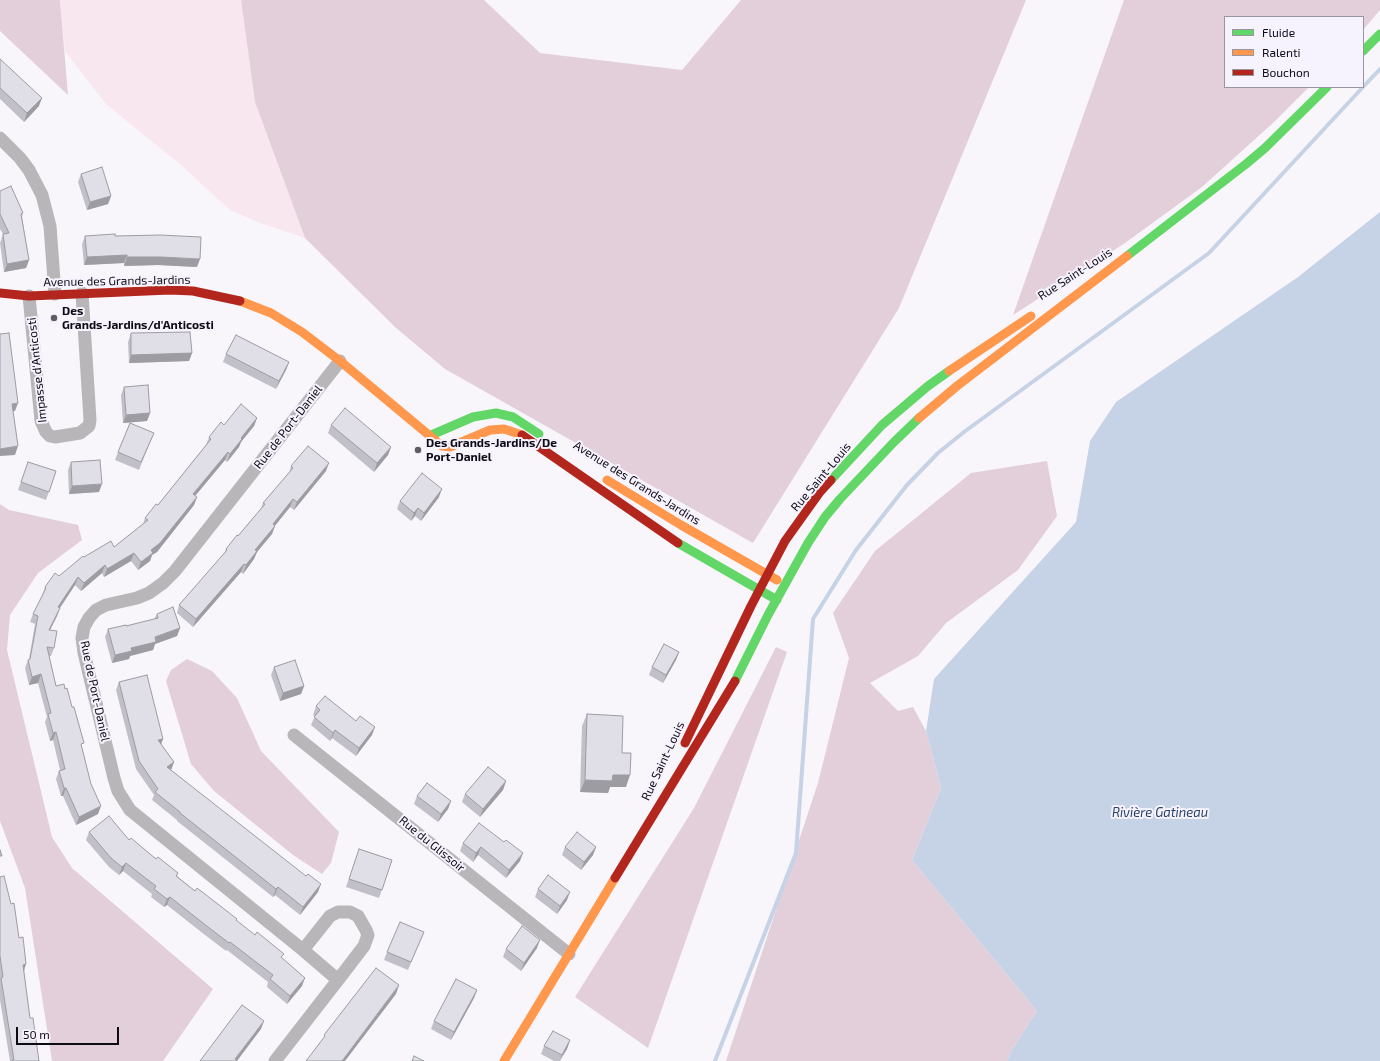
<!DOCTYPE html>
<meta charset="utf-8">
<style>
body{margin:0}
#map{position:relative;width:1380px;height:1061px;overflow:hidden;background:#f8f6fb;font-family:"Exo 2",sans-serif}
canvas{display:block}
.legend{position:absolute;left:1224px;top:16px;width:140px;height:72px;box-sizing:border-box;background:#f7f3fe;border:1px solid #9a96a0;margin:0;padding:5px 7px;list-style:none;font-size:12px;color:#0f0b14}
.legend li{display:flex;align-items:center;gap:8px;height:20px}
.legend b{width:20px;border:1px solid #9a96a0}
.scale{position:absolute;left:16px;top:1027px;width:103px;height:18px;box-sizing:border-box;border:2px solid #0f0b14;border-top:0;padding-left:5px;font-size:12px;line-height:14px;white-space:nowrap;color:#0f0b14;-webkit-text-stroke:3px #f7f3fe;paint-order:stroke}
</style>
<div id="map">
<canvas width="1380" height="1061"></canvas>
<ul class="legend">
<li><b style="height:5px;background:#63d668"></b>Fluide</li>
<li><b style="height:5px;background:#ff974d"></b>Ralenti</li>
<li><b style="height:5px;background:#b3261e"></b>Bouchon</li>
</ul>
<div class="scale">50 m</div>
</div>
<script>
const ctx = document.querySelector('canvas').getContext('2d');
ctx.lineJoin = 'round';
function paint(path, color) { ctx.fillStyle = color; ctx.fill(path, 'evenodd'); }
const toPath = rows => new Path2D(rows.map(r => 'M' + r).join(''));
function stroke(path, color, width, dash) { ctx.strokeStyle = color; ctx.lineWidth = width; ctx.lineCap = dash ? 'butt' : 'round'; ctx.setLineDash(dash || []); ctx.stroke(path); }
function write(font, color, halo, rows, align = 'center') {
  ctx.font = font + ' "Exo 2",sans-serif'; ctx.lineWidth = 4; ctx.setLineDash([]); ctx.textBaseline = 'middle'; ctx.strokeStyle = halo; ctx.fillStyle = color; for (const [text, x, y, turn = 0] of rows) {
    ctx.save(); ctx.translate(x, y); ctx.rotate((+turn || 0) * Math.PI / 180); ctx.textAlign = isNaN(turn) ? turn : align; if (halo) ctx.strokeText(text, 0, 0); ctx.fillText(text, 0, 0); ctx.restore();
  }
}
const green = toPath([
 [60,0,241,0,255,102,305,238,260,223,230,210,181,165,106,104,65,51]
]);
const forest = toPath([
 [0,0,60,0,68,95,0,31],
 [241,0,484,0,540,53,682,70,741,0,1026,0,899,308,753,543,445,369,395,327,305,238,255,102],
 [1124,0,1380,0,1380,10,1363,30,1363,17,1225,17,1225,87,1309,87,1274,122,1202,187,1125,243,1013,315],
 [1047,461,1057,516,1018,570,946,623,918,656,870,683,898,711,913,707,926,731,941,788,912,860,1037,1011,1011,1051,1007,1061,726,1061,818,783,849,658,833,613,875,551,971,473],
 [0,504,9,510,78,525,82,540,38,573,10,615,7,650,52,837,72,868,213,989,163,1061,52,1061,25,888,0,821],
 [776,647,787,652,648,1048,575,997,694,808],
 [187,659,212,671,237,698,261,751,339,832,331,863,322,874,293,855,214,791,191,764,166,681,171,670]
]);
const water = toPath([
 [1380,212,1380,1061,1007,1061,1011,1051,1037,1011,912,860,941,788,926,731,934,679,1076,522,1090,441,1116,402,1298,277]
]);
const stream = toPath([
 [1363,87,1380,69],
 [715,1061,796,853,813,619,856,550,907,485,938,453,964,432,1209,253,1363,87]
]);
const street = toPath([
 [0,138,20,158,29,170,42,195,50,226,55,294],
 [29,296,41,421,46,432,50,436,55,437,80,433,89,426,90,420,82,293],
 [294,735,569,954],
 [303,950,330,916,338,912,350,912,358,916,366,930,368,935,364,946,338,980],
 [275,1061,338,980,303,950,130,810,118,791,114,778,84,653,82,638,84,627,89,618,96,610,106,605,137,598,149,593,163,583,175,571,340,361]
]);
const fast = toPath([
 [1363,51,1380,34],
 [1127,256,1246,164,1265,148,1327,87],
 [429,436,473,417,496,413,513,417,539,434],
 [831,480,882,425,928,386,949,371],
 [678,543,777,600],
 [735,681,768,615,808,543,825,517,840,499,894,442,919,418]
]);
const slow = toPath([
 [240,301,271,313,302,332,340,361,442,446,450,447,490,430,504,429,522,435],
 [949,371,1031,316],
 [919,418,957,386,1127,256],
 [607,480,681,525,777,580],
 [504,1061,615,878]
]);
const jam = toPath([
 [0,293,29,296,170,290,193,291,240,301],
 [522,435,678,543],
 [685,743,751,606,785,541,820,492,831,480],
 [615,878,735,681]
]);
const wall = toPath([
 [0,59,39,106,24,122,0,99],
 [81,174,111,196,108,204,87,210,78,182],
 [0,191,23,213,22,217,29,260,26,268,4,272,0,243,3,234,0,229],
 [85,236,115,236,197,267,158,265,124,266,124,263,84,265,82,244],
 [131,333,192,353,189,361,129,363,128,342],
 [226,354,289,362,286,370,276,389,223,362],
 [124,387,150,413,147,421,123,423,121,395],
 [257,418,254,426,241,442,239,447,227,462,225,460,195,496,197,497,194,505,157,552,152,555,150,561,138,570,131,561,104,577,102,573,81,591,75,585,60,608,57,616,50,630,54,648,51,656,49,656,56,686,82,748,98,814,76,825,63,796,61,796,56,779,59,771,60,770,53,740,50,741,45,722,47,717,38,683,29,685,25,668,28,660,29,659,35,624,30,622,33,614,42,596,45,587,59,576,84,557,114,547,143,524,145,518,158,505,206,445,209,437,224,425],
 [331,425,391,447,388,455,374,472,328,433],
 [154,433,139,470,115,460,118,452],
 [28,462,56,471,46,500,18,490],
 [71,462,99,492,69,494,68,470],
 [291,466,326,471,294,510,290,507,275,525,272,534,257,552,254,559,243,574,241,572,193,627,177,613,179,605,224,554,226,549,238,536,261,509,263,503,289,473],
 [439,497,421,521,415,516,411,521,397,509,400,501],
 [157,614,180,628,177,636,155,644,153,650,130,656,129,659,112,663,105,637,108,629,126,626,154,619],
 [679,652,676,660,663,683,649,675,652,667],
 [274,667,304,686,301,694,280,701,271,675],
 [119,682,163,739,161,744,174,762,171,770,318,892,300,915,275,895,273,897,177,821,177,820,152,800,154,795,136,769,116,690],
 [316,706,372,735,356,756,332,738,330,741,311,725,315,716,313,715],
 [587,714,622,753,626,787,610,787,608,793,580,792,582,726],
 [506,781,503,790,480,817,462,802,465,794],
 [417,796,451,801,448,809,438,822,414,804],
 [89,832,129,840,178,873,177,876,195,891,236,921,282,958,302,986,287,1004,267,987,268,982,227,950,226,951,205,935,167,905,164,907,151,897,152,894,123,871,119,875,109,867,86,840],
 [504,842,520,861,506,878,478,855,473,862,460,851,463,843],
 [565,847,596,847,593,855,581,870,562,855],
 [359,849,392,860,379,898,346,887],
 [0,877,26,964,24,972,30,1018,39,1061,10,1061,0,1000],
 [538,889,567,900,557,914,535,897],
 [424,932,408,970,384,960,387,952],
 [537,948,521,971,503,957,506,949],
 [477,990,474,998,451,1040,431,1029,434,1021],
 [570,1040,567,1049,560,1061,554,1061,541,1054,544,1046]
]);
const shadedWall = toPath([
 [42,98,39,106,24,122,27,113],
 [111,196,108,204,87,210,90,202],
 [127,255,124,263,84,265,87,257],
 [127,257,161,257,200,259,197,267,158,265,124,266],
 [29,260,26,268,4,272,7,264],
 [192,353,189,361,129,363,131,355],
 [289,362,286,370,276,389,279,381],
 [18,403,15,411,9,412,12,404],
 [150,413,147,421,123,423,126,415],
 [257,418,254,426,241,442,239,447,227,462,230,454,241,438],
 [18,446,15,455,0,456,0,449],
 [391,447,388,455,374,472,377,463],
 [228,452,225,460,190,502,193,494],
 [329,463,326,471,294,510,297,502],
 [102,484,99,492,69,494,72,486],
 [442,489,439,497,421,521,424,513],
 [197,497,194,505,157,552,152,555,150,561,138,570,141,562],
 [293,499,290,507,270,532,273,524],
 [418,508,415,516,411,521,414,513],
 [275,526,272,534,257,552,254,559,243,574,246,565,255,550],
 [134,553,131,561,104,577,107,569],
 [244,564,241,572,193,627,196,619],
 [105,565,102,573,81,591,84,583],
 [78,577,75,585,55,615,58,607],
 [60,608,57,616,46,638,49,630],
 [180,628,177,636,155,644,153,650,130,656,129,659,112,663,115,655,131,648,155,637],
 [679,652,676,660,663,683,666,675],
 [41,674,38,683,29,685,32,677],
 [304,686,301,694,280,701,283,693],
 [375,727,372,735,356,756,359,748],
 [335,730,332,738,330,741,333,733],
 [56,732,53,740,50,741,53,733],
 [163,739,160,747,158,740],
 [174,762,171,770,167,767],
 [613,775,630,775,626,787,610,787,608,793,580,792,585,780],
 [506,781,503,790,480,817,483,809],
 [64,788,66,788,63,796,61,796],
 [451,801,448,809,438,822,441,814],
 [101,806,98,814,76,825,79,817],
 [481,847,478,855,473,862,476,853],
 [596,847,593,855,581,870,584,862],
 [523,853,520,861,506,878,509,870],
 [126,863,123,871,119,875,122,867],
 [321,884,318,892,300,915,303,907],
 [278,887,275,895,273,897,276,889],
 [570,892,567,900,557,914,560,906],
 [170,897,167,905,164,907,167,899],
 [540,940,537,948,521,971,524,963],
 [26,964,23,972,23,965],
 [305,978,302,986,287,1004,290,996],
 [399,985,396,994,345,1061,342,1061],
 [477,990,474,998,451,1040,454,1032],
 [264,1021,261,1029,237,1061,234,1061,235,1059],
 [570,1040,567,1049,559,1061,562,1055]
]);
const building = toPath([
 [0,59,42,98,27,113,0,88,0,59],
 [102,167,111,196,90,202,81,174,102,167],
 [11,186,23,213,21,214,29,260,7,264,3,234,9,233,0,214,0,191,11,186],
 [115,234,115,236,160,235,201,237,200,259,161,257,127,257,127,255,87,257,85,236,115,234],
 [190,332,192,353,131,355,131,333,190,332],
 [9,333,18,403,12,404,18,446,0,449,0,334,9,333],
 [236,335,289,362,279,381,226,354,236,335],
 [148,385,150,413,126,415,124,387,148,385],
 [241,404,257,418,241,438,242,439,230,454,228,452,193,494,197,497,160,543,151,550,153,553,141,562,134,553,107,569,105,565,84,583,78,577,58,607,60,608,49,630,57,631,54,648,47,647,56,686,64,684,65,689,67,688,72,707,74,707,84,743,81,744,91,784,101,806,79,817,66,788,64,788,59,771,65,769,56,732,53,733,48,714,51,713,41,674,32,677,28,660,30,659,38,616,33,614,46,588,45,587,55,573,59,576,83,556,84,557,111,541,114,547,148,520,145,518,156,504,158,505,211,439,209,437,221,422,224,425,241,404],
 [345,408,391,447,377,463,331,425,345,408],
 [130,423,154,433,141,462,118,452,130,423],
 [308,446,329,463,297,502,293,499,273,524,275,526,255,550,257,551,246,565,244,564,196,619,179,605,227,550,226,549,237,535,238,536,265,504,263,503,293,468,291,466,308,446],
 [100,460,102,484,72,486,71,462,100,460],
 [28,462,56,471,49,492,21,482,28,462],
 [422,473,442,489,424,513,418,508,414,513,400,501,422,473],
 [173,607,180,628,155,637,156,642,131,648,132,651,115,655,108,629,126,625,126,626,158,618,157,614,173,607],
 [664,644,679,652,666,675,652,667,664,644],
 [295,660,304,686,283,693,274,667,295,660],
 [147,675,163,739,158,740,174,762,167,767,306,876,308,874,321,884,303,907,278,887,276,889,180,813,180,812,155,792,158,789,139,761,119,682,147,675],
 [325,696,356,721,360,716,375,727,359,748,335,730,333,733,314,717,320,710,316,706,325,696],
 [587,714,623,716,622,753,631,753,630,775,613,775,612,781,585,780,587,714],
 [488,767,506,781,483,809,465,794,488,767],
 [427,783,451,801,441,814,417,796,427,783],
 [109,816,129,840,131,838,156,859,158,857,178,873,176,876,195,891,197,888,223,908,237,919,236,920,255,935,257,932,284,954,281,957,305,978,290,996,270,979,273,975,230,942,229,943,208,927,170,897,167,899,154,889,156,886,126,863,122,867,111,858,89,832,109,816],
 [479,823,504,842,506,840,523,853,509,870,481,847,476,853,463,843,479,823],
 [577,832,596,847,584,862,565,847,577,832],
 [359,849,392,860,382,890,349,879,359,849],
 [0,850,2,856,0,856,0,850],
 [548,875,570,892,560,906,538,889,548,875],
 [4,876,11,904,14,903,19,938,23,937,26,964,23,965,30,1018,33,1018,39,1061,12,1061,12,1060,14,1060,1,978,3,977,0,956,0,877,4,876],
 [400,922,424,932,411,962,387,952,400,922],
 [522,926,540,940,524,963,506,949,522,926],
 [376,968,399,985,342,1061,306,1061,325,1036,324,1035,376,968],
 [456,979,477,990,454,1032,434,1021,456,979],
 [242,1005,264,1021,235,1059,237,1060,236,1061,200,1061,242,1005],
 [553,1031,570,1040,562,1055,544,1046,553,1031],
 [414,1056,424,1061,412,1061,414,1056]
]);
const markers = [
 [54,318,4,"#615d65"],
 [418,450,4,"#615d65"]
];
const streetNames = [
 ["Rue Saint-Louis",1075,274,-33],
 ["Avenue des Grands-Jardins",117,281,-1],
 ["Impasse d'Anticosti",37,370,-96],
 ["Rue de Port-Daniel",288,427,-52],
 ["Rue Saint-Louis",821,477,-50],
 ["Avenue des Grands-Jardins",637,483,32],
 ["Rue de Port-Daniel",95,691,78],
 ["Rue Saint-Louis",663,761,-65],
 ["Rue du Glissoir",432,844,39]
];
const poiNames = [
 ["Des",62,311],
 ["Grands-Jardins/d'Anticosti",62,325],
 ["Des Grands-Jardins/De",426,443],
 ["Port-Daniel",426,457]
];
const waterNames = [
 ["Rivière Gatineau",1160,813]
];
paint(green, '#f8e7ef');
paint(forest, '#e3cfd9');
paint(water, '#c6d3e7');
stroke(stream, '#c6d3e7', 4);
stroke(street, '#b9b6ba', 13);
stroke(fast, '#63d668', 9);
stroke(slow, '#ff974d', 9);
stroke(jam, '#b3261e', 9);
paint(wall, '#c1c0c8');
paint(shadedWall, '#9d9ca2');
paint(building, '#e0dfe8');
stroke(building, '#9d9ca2', 1);
for (const [x, y, r, color] of markers) { const dot = new Path2D(); dot.arc(x, y, r, 0, 2 * Math.PI); ctx.fillStyle = color; ctx.fill(dot); stroke(dot, '#f7f3fe', 1.5); }
write('12px', '#0f0b14', '#f7f3fe', streetNames);
write('bold 12px', '#0f0b14', '#f7f3fe', poiNames, 'left');
write('italic 13px', '#284268', '#f7f3fe', waterNames);
</script>
